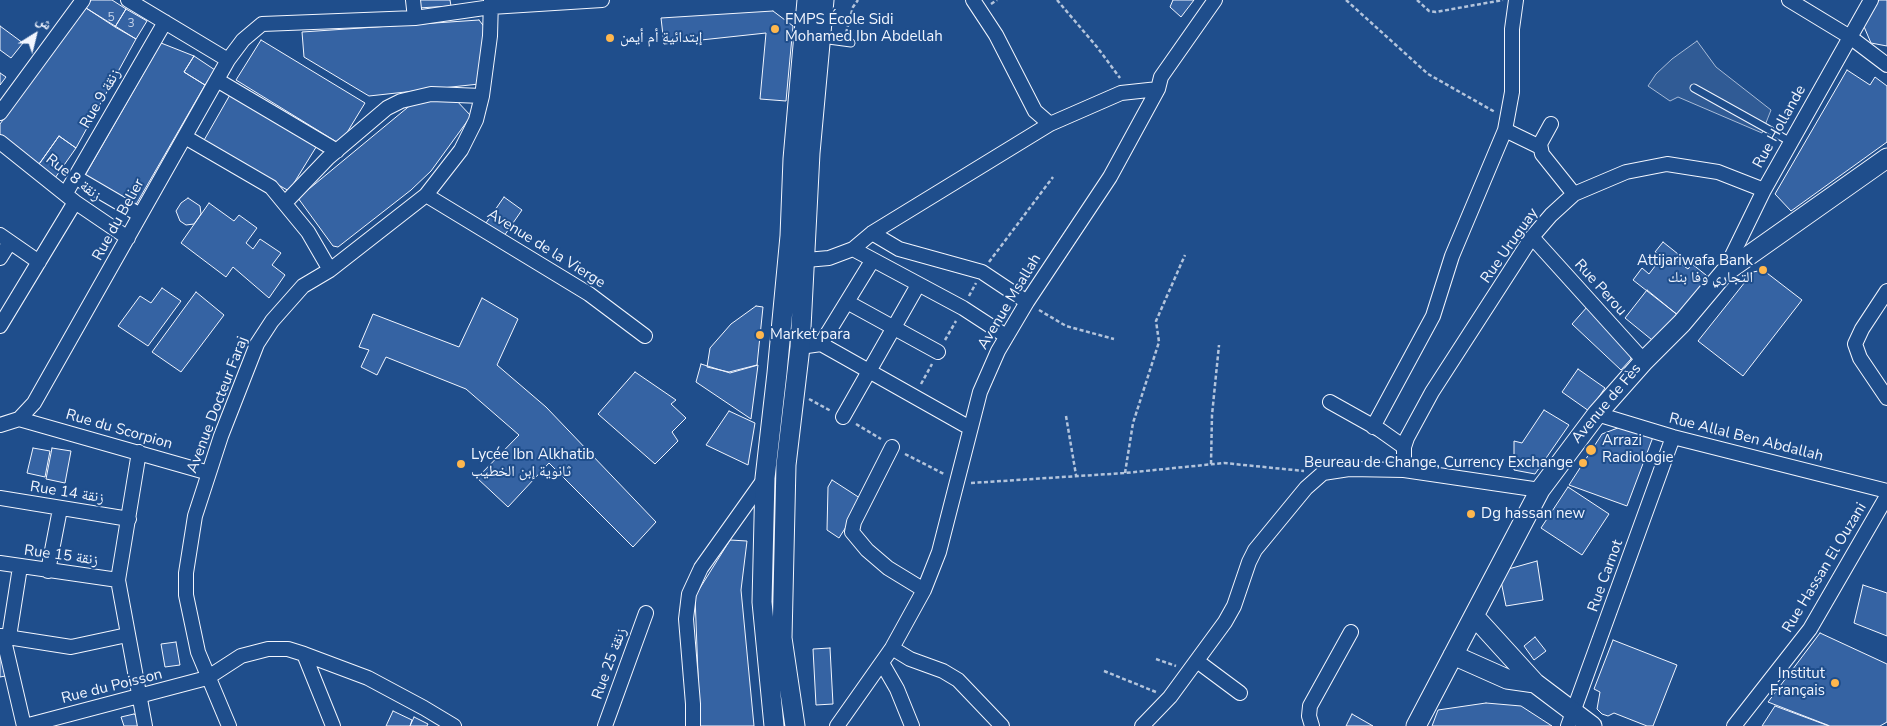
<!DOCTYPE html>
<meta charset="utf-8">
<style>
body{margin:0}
#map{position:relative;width:1887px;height:726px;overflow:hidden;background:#1f4e8c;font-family:"Nunito Sans","Noto Naskh Arabic",sans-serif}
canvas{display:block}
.north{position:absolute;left:10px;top:10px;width:50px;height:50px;-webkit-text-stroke:4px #1f4e8c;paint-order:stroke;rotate:36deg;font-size:14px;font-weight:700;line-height:20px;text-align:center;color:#f2f6ff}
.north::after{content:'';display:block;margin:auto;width:18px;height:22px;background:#f2f6ff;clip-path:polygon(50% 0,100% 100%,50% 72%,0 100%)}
</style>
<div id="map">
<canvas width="1887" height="726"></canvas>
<div class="north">ش</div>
</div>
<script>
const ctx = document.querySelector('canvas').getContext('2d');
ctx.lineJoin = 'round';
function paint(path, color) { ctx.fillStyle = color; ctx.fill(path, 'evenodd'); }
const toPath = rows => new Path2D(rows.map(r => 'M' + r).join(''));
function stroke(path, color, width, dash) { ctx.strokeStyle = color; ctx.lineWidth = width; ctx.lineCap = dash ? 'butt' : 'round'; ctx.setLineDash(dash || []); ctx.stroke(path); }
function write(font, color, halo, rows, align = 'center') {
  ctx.font = font + ' "Nunito Sans","Noto Naskh Arabic",sans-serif'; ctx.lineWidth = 4; ctx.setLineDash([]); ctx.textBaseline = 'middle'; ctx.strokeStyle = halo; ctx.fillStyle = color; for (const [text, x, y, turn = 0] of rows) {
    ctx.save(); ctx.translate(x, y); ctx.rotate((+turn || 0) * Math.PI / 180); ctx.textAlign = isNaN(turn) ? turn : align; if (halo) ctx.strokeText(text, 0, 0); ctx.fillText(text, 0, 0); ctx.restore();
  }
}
const parking = toPath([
 [1697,41,1716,67,1771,110,1762,133,1678,97,1670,101,1648,86,1656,74,1672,59,1697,41]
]);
const building = toPath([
 [91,0,112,0,126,9,115,27,86,8,91,0],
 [418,0,450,0,451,6,418,8,418,0],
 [1173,0,1194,0,1181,17,1170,7,1173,0],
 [1879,0,1887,0,1887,46,1871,43,1862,22,1879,0],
 [86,8,136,39,76,148,59,136,37,167,0,137,0,124,86,8],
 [126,9,147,21,136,39,115,27,126,9],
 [773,11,793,26,786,101,760,99,766,33,664,44,661,18,773,11],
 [479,20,489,33,479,84,369,96,304,57,302,32,479,20],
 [0,26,23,43,11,58,0,50,0,26],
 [261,40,365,103,340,144,236,80,261,40],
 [161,43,194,56,184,72,205,85,134,208,83,179,161,43],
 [194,56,215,70,205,85,184,72,194,56],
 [1847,70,1870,85,1875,77,1887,86,1887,142,1791,211,1775,194,1847,70],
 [0,73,6,77,0,85,0,73],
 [231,93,318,144,289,191,203,142,231,93],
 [455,99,471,116,431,171,411,190,338,247,333,246,298,198,413,103,455,99],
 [59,136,76,148,55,178,37,167,59,136],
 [504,197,522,210,504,236,486,223,504,197],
 [188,198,200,206,201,214,194,224,186,225,180,221,176,211,181,203,188,198],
 [209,203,234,221,239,215,257,228,246,243,253,249,260,239,281,253,272,265,285,275,269,298,233,267,226,277,181,243,209,203],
 [1663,242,1678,254,1674,259,1688,269,1692,264,1711,279,1679,316,1633,280,1642,268,1649,274,1662,257,1655,252,1663,242],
 [1763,270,1802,300,1743,376,1698,341,1753,272,1763,270],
 [162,288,181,301,148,346,118,326,140,296,151,303,162,288],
 [1647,290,1679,316,1657,344,1625,318,1647,290],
 [196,292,224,315,181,372,152,352,196,292],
 [482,298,518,319,497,365,546,407,656,522,633,547,549,463,508,507,477,478,519,435,466,389,386,357,377,375,361,367,369,350,359,347,373,314,459,347,482,298],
 [756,306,763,307,757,365,729,372,707,367,710,348,731,324,756,306],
 [1588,306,1630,353,1631,359,1621,370,1572,324,1588,306],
 [701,364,730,373,758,365,751,419,696,382,701,364],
 [1578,369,1605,388,1589,411,1562,392,1578,369],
 [635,372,676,400,671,404,686,418,672,432,678,441,655,464,598,414,635,372],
 [1544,410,1569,425,1535,474,1514,470,1514,441,1522,443,1544,410],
 [729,411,755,423,748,465,706,445,729,411],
 [1623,426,1653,437,1627,506,1569,485,1602,434,1623,426],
 [33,448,50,451,45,477,27,473,33,448],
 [52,448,71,451,65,483,46,479,52,448],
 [832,480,863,500,839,538,827,530,828,487,832,480],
 [1568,487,1609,514,1582,555,1541,528,1568,487],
 [730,540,747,541,741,590,754,726,700,726,695,596,730,540],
 [1537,561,1543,600,1506,606,1501,581,1505,570,1537,561],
 [1863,585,1887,593,1887,636,1854,623,1863,585],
 [1820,633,1887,664,1887,722,1880,726,1830,726,1768,702,1820,633],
 [1535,637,1546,651,1534,660,1524,646,1535,637],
 [1613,640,1677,665,1653,726,1647,726,1614,713,1608,716,1602,714,1597,709,1600,692,1594,689,1613,640],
 [176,642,180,665,165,667,161,644,176,642],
 [0,645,11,675,0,677,0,645],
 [830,648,833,704,816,705,813,649,830,648],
 [1486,703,1521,706,1552,726,1432,726,1438,710,1486,703],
 [1775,706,1829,726,1762,726,1775,706],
 [393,711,412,720,410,726,386,726,393,711],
 [134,714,139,717,141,726,124,726,121,717,134,714],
 [1352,714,1373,726,1346,726,1352,714],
 [414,717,428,724,427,726,410,726,414,717]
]);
const path = toPath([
 [1057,0,1097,47,1120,78],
 [1346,0,1428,74,1495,112],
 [1417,0,1429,11,1436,12,1503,0],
 [991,4,997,0],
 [846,33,853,7,858,0],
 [989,262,1053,177],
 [969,296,976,283],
 [1039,310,1066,326,1114,339],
 [945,340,956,321],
 [921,384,932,364],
 [809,399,831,411],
 [1066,416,1076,475],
 [856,424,881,439],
 [905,454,944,474],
 [1211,464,1212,415,1219,345],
 [1125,473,1133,423,1159,342,1156,321,1185,255],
 [971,483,1125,473,1224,463,1304,471],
 [1156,659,1176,666],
 [1104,671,1156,692]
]);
const lane = toPath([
 [821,39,851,43],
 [1694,88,1791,142]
]);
const street = toPath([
 [128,0,228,60],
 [413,0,415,18],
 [973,0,996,35,1035,111,1050,124],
 [1789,0,1850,37,1887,65],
 [217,80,337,151],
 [0,113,83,0],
 [1551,124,1540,144,1542,154,1574,194],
 [1505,130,1540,147],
 [185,137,271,187,308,232,330,270],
 [0,142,75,202,128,238],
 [75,177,140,215],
 [66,193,165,22],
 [426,195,589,294,645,336],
 [285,203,328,158,387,108,401,101,431,94,482,96],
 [872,233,899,249,982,272,1027,302],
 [0,235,39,262],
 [1532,237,1644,361],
 [853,249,963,308,1006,336],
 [0,258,10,242],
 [806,260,829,258,853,249,872,233,1050,124,1121,93,1158,89],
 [1724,272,1764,190,1871,0],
 [1887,291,1862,329,1855,344,1860,358,1887,398],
 [847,302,938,352],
 [0,326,75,202],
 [821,344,970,428],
 [800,347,821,344,872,261],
 [1330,402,1380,430,1404,447],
 [1597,414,1673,437,1887,491],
 [843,417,918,285],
 [19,419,209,473],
 [0,425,19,419,34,403,228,60,243,40,262,24,415,18,491,7,602,0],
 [1373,427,1433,316,1452,256,1505,130,1512,92,1512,29,1516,0],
 [892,447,854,522,852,532,867,550,888,568,924,590],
 [139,452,118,580,145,726],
 [1404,470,1404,447,1407,438,1432,392,1532,237,1551,215,1574,194,1626,172,1667,164,1718,172,1764,190],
 [0,498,129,519],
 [0,563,118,580],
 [48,571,60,509],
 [0,636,71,647,127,635],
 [3,636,24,726],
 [9,637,20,567],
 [892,648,910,659,943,671,958,680,1002,726],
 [304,654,333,726],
 [1197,661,1240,693],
 [882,663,897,689,912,726],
 [25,726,207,678,241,656,268,649,288,649,304,654,368,678,424,708,454,726],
 [229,726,198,652,186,595,186,573,195,516,221,436,257,344,272,321,303,286,330,270,426,195,461,150,476,120,482,96,490,36,491,0],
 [605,726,646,613],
 [693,726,693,704,686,619,689,594,701,568,765,478],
 [837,726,892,648,924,590,939,552,980,392,998,351,1027,302,1110,177,1158,89,1161,77,1215,0],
 [1142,726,1170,697,1225,622,1234,606,1249,562,1255,550,1306,488,1323,473,1349,469,1404,470,1540,490],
 [1312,726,1309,716,1310,706,1351,632],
 [1568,726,1673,437],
 [1734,726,1810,629,1887,496]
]);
const secondary = toPath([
 [1474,616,1535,683,1592,726],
 [1453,655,1507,679,1535,683],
 [774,726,762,602,765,478,777,373,790,236,793,159,807,0],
 [795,726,782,638,786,465,800,347,810,153,824,0],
 [1416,726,1540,490,1597,414,1644,361,1682,323,1724,273,1887,158]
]);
const markers = [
 [775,29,5,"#ffb74d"],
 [610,38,5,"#ffb74d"],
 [1763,270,5,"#ffb74d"],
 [760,335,5,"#ffb74d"],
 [1591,450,6,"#ffb74d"],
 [1583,463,5,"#ffb74d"],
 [461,464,5,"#ffb74d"],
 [1471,514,5,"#ffb74d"],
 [1835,683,5,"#ffb74d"]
];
const numberNames = [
 ["5",111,18],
 ["3",131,24]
];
const poiNames = [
 ["FMPS École Sidi",785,20],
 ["Mohamed Ibn Abdellah",785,37],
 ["إبتدائية أم أيمن",620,38],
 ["Attijariwafa Bank",1753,261,"right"],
 ["التجاري وفا بنك",1753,278,"right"],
 ["Market para",770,335],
 ["Arrazi",1602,441],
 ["Radiologie",1602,458],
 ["Lycée Ibn Alkhatib",471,455],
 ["ثانوية إبن الخطيب",471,472],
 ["Beureau de Change, Currency Exchange",1573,463,"right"],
 ["Dg hassan new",1481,514],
 ["Institut",1825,674,"right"],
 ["Français",1825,691,"right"]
];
const streetNames = [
 ["Rue 9 زنقة",101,99,-60],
 ["Rue Hollande",1780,127,-61],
 ["Rue 8 زنقة",73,178,38],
 ["Rue du Belier",119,220,-61],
 ["Rue Uruguay",1510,246,-55],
 ["Avenue de la Vierge",546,249,32],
 ["Rue Perou",1600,288,48],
 ["Avenue Msallah",1010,302,-59],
 ["Avenue de Fès",1607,404,-50],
 ["Avenue Docteur Faraj",218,405,-69],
 ["Rue du Scorpion",119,430,16],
 ["Rue Allal Ben Abdallah",1746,438,14],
 ["Rue 14 زنقة",67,493,9],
 ["Rue 15 زنقة",61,556,8],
 ["Rue Hassan El Ouzani",1825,568,-59],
 ["Rue Carnot",1606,576,-70],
 ["Rue 25 زنقة",610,664,-70],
 ["Rue du Poisson",112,687,-14]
];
paint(parking, '#305b95');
stroke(parking, '#a8bbd7', 1);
paint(building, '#3563a3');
stroke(building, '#f2f6ff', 1);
stroke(lane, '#f2f6ff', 9);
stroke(street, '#f2f6ff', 16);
stroke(secondary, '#f2f6ff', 21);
stroke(path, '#b3c4dc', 2.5, [4, 2.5]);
stroke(lane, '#1f4e8c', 7);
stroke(street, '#1f4e8c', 14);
stroke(secondary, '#1f4e8c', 19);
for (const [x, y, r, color] of markers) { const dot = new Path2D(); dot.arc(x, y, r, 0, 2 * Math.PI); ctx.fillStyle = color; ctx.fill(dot); stroke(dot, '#1f4e8c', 2); }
write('12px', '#c3d1e8', null, numberNames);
write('15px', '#f2f6ff', '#1f4e8c', poiNames, 'left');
write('15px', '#f2f6ff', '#1f4e8c', streetNames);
</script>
